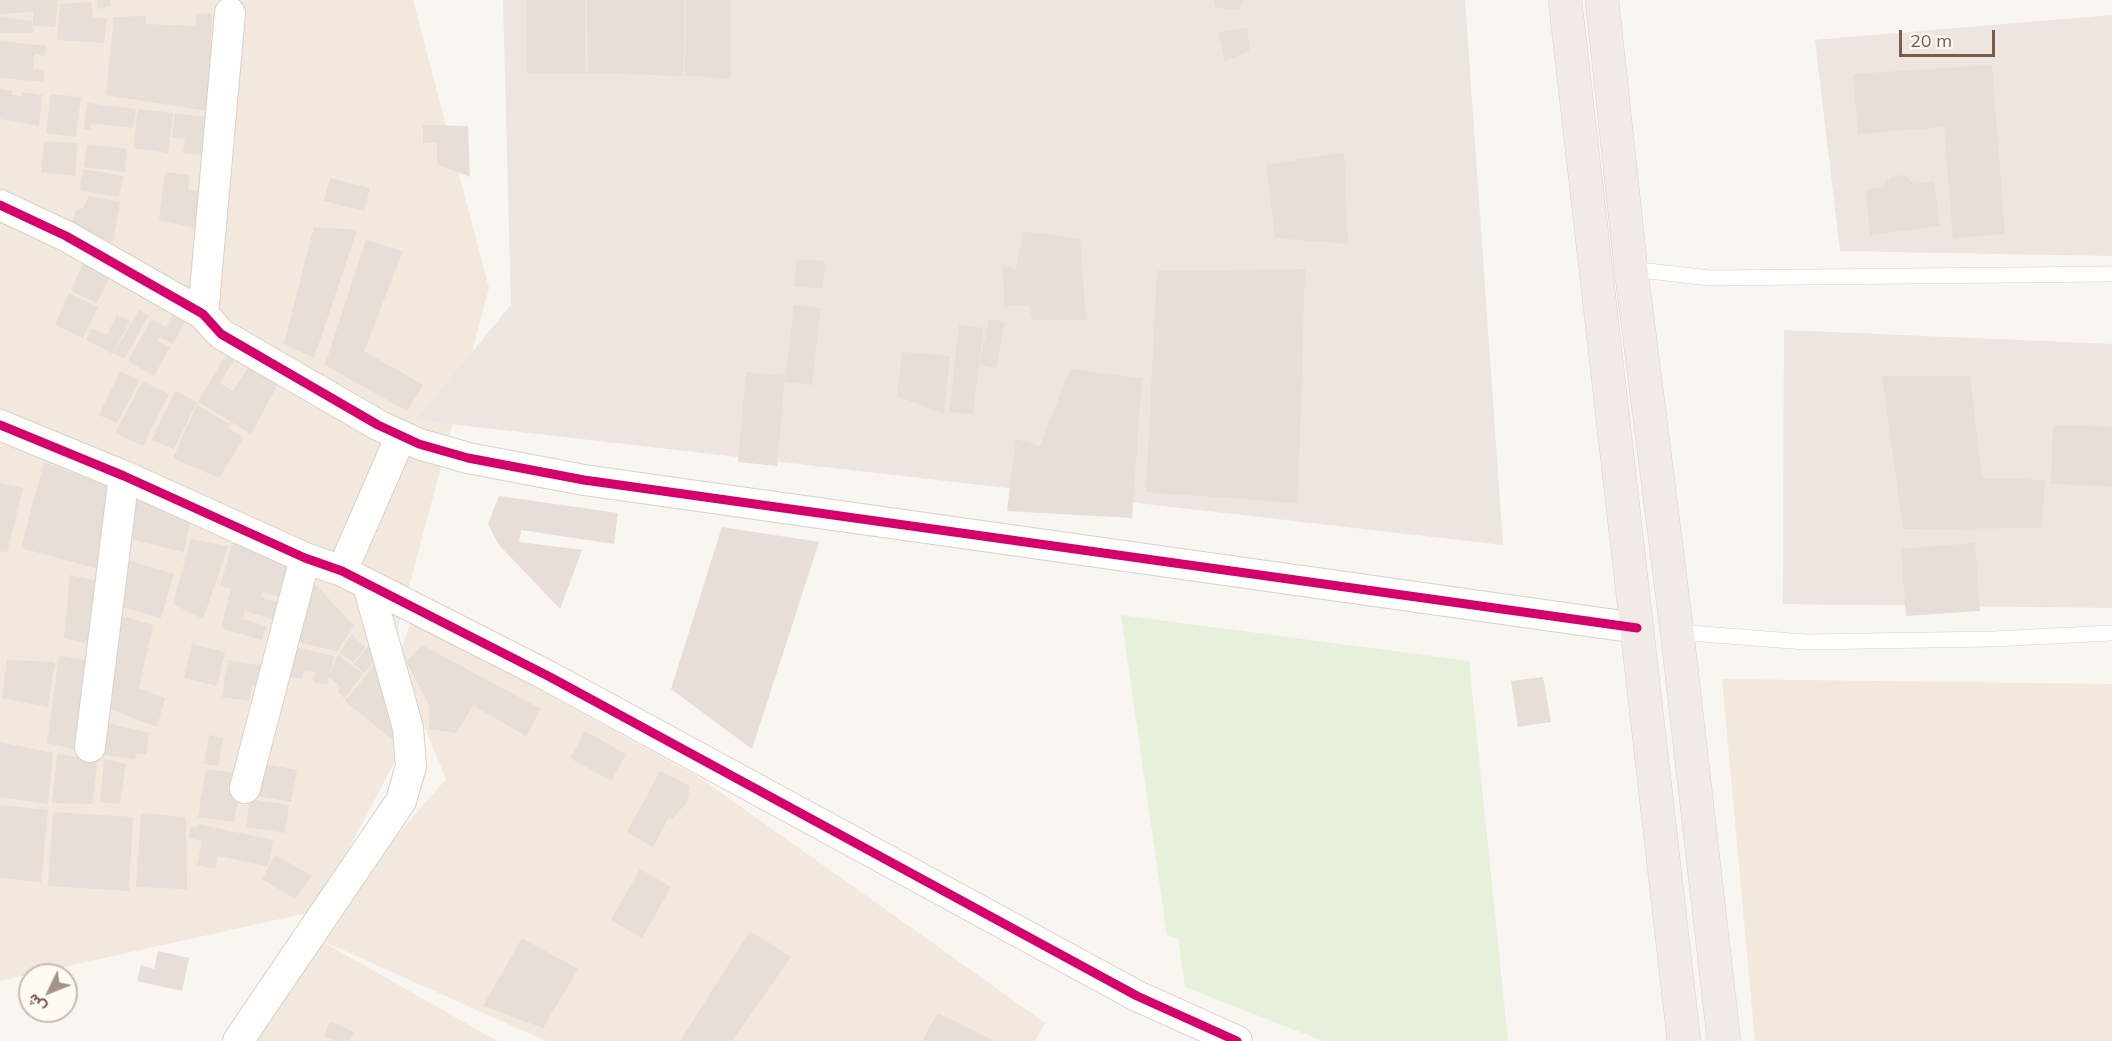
<!DOCTYPE html>
<meta charset="utf-8">
<style>
body{margin:0}
#map{position:relative;width:2112px;height:1041px;overflow:hidden;background:#f9f5f0;font-family:Mulish,Vazirmatn,sans-serif}
canvas{display:block}
.north{position:absolute;left:18px;top:963px;width:60px;height:60px;box-sizing:border-box;background:#fffaf3;border:2px solid #cabbb1;border-radius:50%;rotate:227deg;font-size:16px;font-weight:700;line-height:24px;text-align:center;color:#7a5c4d}
.north::after{content:'';display:block;margin:auto;width:21px;height:27px;background:#a69286;clip-path:polygon(50% 0,100% 100%,50% 72%,0 100%)}
.scale{position:absolute;left:1899px;top:30px;width:96px;height:27px;box-sizing:border-box;border:3px solid #7a5c4d;border-top:0;padding-left:8px;font-size:18px;line-height:21px;white-space:nowrap;color:#7a5c4d;-webkit-text-stroke:4px #fffaf3;paint-order:stroke}
</style>
<div id="map">
<canvas width="2112" height="1041"></canvas>
<div class="north">ش</div>
<div class="scale">20 m</div>
</div>
<script>
const ctx = document.querySelector('canvas').getContext('2d');
ctx.lineJoin = 'round';
function paint(path, color) { ctx.fillStyle = color; ctx.fill(path, 'evenodd'); }
const toPath = rows => new Path2D(rows.map(r => 'M' + r).join(''));
function stroke(path, color, width, dash) { ctx.strokeStyle = color; ctx.lineWidth = width; ctx.lineCap = dash ? 'butt' : 'round'; ctx.setLineDash(dash || []); ctx.stroke(path); }
const residential = toPath([
 [0,0,413,0,489,288,389,661,415,723,316,911,0,981],
 [412,620,702,779,1045,1023,1035,1041,546,1041,318,939,497,1041,233,1041,310,935,446,779,397,660],
 [1722,679,2112,684,2112,1041,1755,1041]
]);
const industrial = toPath([
 [503,0,1465,0,1503,545,416,420,511,305],
 [2112,15,2112,256,1840,251,1815,40],
 [1784,330,2112,344,2112,608,1783,604]
]);
const green = toPath([
 [1121,615,1469,661,1508,1041,1323,1041,1185,987,1178,938,1167,935]
]);
const building = toPath([
 [0,0,58,0,55,27,33,26,33,12,0,14],
 [97,0,110,0,111,6,98,9],
 [527,0,585,0,585,74,527,74],
 [587,0,685,0,683,76,588,73],
 [686,0,731,0,731,79,685,75],
 [1214,0,1242,0,1238,10,1215,7],
 [91,2,93,18,107,18,104,43,57,40,60,4],
 [212,13,208,111,106,95,114,17,146,16,146,24,195,26,197,14],
 [0,17,32,21,33,33,0,33],
 [1248,28,1249,51,1225,61,1218,32],
 [0,41,46,46,45,56,35,54,33,69,44,70,44,82,0,78],
 [1992,65,2005,234,1953,238,1944,127,1858,134,1853,74],
 [0,89,12,91,12,95,22,96,22,92,42,95,39,126,0,119],
 [51,94,81,97,76,137,46,133],
 [87,103,136,109,133,128,91,123,91,129,84,129],
 [138,109,173,113,168,153,133,148],
 [175,113,213,118,208,156,183,153,185,139,172,137],
 [423,125,468,126,470,177,437,164,437,143,423,143],
 [44,141,78,143,75,176,41,172],
 [87,144,127,149,125,172,84,167],
 [1344,152,1348,244,1275,238,1266,165],
 [83,169,123,176,119,197,80,190],
 [165,172,190,175,188,190,200,191,195,228,159,220],
 [1903,175,1915,184,1934,182,1940,226,1870,235,1866,190,1883,187,1891,177],
 [330,178,370,188,364,211,324,201],
 [89,196,120,202,113,243,72,224,76,210,83,208],
 [314,227,357,230,314,358,284,344],
 [1023,231,1080,239,1086,320,1033,320,1029,306,1004,305,1003,264,1016,269],
 [366,240,403,251,364,351,423,385,407,411,325,365],
 [86,256,112,271,97,303,71,291],
 [796,259,825,261,823,288,795,287],
 [1305,269,1298,503,1146,492,1157,271],
 [69,293,98,307,83,338,55,325],
 [794,305,821,308,812,385,785,382],
 [176,309,188,316,173,344,160,337,158,341,170,347,154,376,128,361,151,319,166,327],
 [139,310,149,316,124,359,114,353],
 [117,315,130,321,113,354,86,340,92,328,107,335],
 [989,319,1005,322,996,368,979,364,973,414,949,412,959,325,983,328,980,361],
 [902,352,950,356,944,414,897,396],
 [227,353,235,358,220,383,233,391,249,366,279,382,251,434,198,402],
 [1070,369,1142,378,1132,518,1007,511,1016,439,1040,446],
 [120,371,140,380,117,423,99,415],
 [746,372,785,376,777,466,738,462],
 [1882,376,1970,376,1982,478,2045,480,2042,528,1903,529],
 [143,381,169,394,143,446,115,433],
 [175,391,197,402,174,449,152,440],
 [197,405,231,425,229,429,244,438,219,478,173,458],
 [2053,425,2112,427,2112,486,2051,484],
 [44,462,115,489,99,569,21,548],
 [0,483,23,488,7,553,0,551],
 [499,496,618,513,614,544,521,530,519,542,582,550,560,609,499,545,488,524],
 [137,499,190,521,184,552,129,539],
 [722,527,819,542,752,749,671,689],
 [236,532,300,559,288,600,263,592,261,597,280,603,275,620,245,611,243,619,266,626,262,640,221,628,231,589,220,586],
 [191,539,228,546,203,619,173,604],
 [1975,543,1980,611,1906,616,1901,549],
 [128,560,174,574,161,618,115,605],
 [70,575,107,583,99,646,64,638],
 [315,584,354,626,337,651,297,642],
 [118,615,153,625,139,688,165,698,157,727,105,707],
 [352,634,365,648,353,662,340,653],
 [372,642,382,651,364,673,354,664],
 [192,644,225,652,217,686,184,678],
 [422,645,541,709,526,736,474,706,477,700,456,733,429,729,430,707,406,661],
 [295,647,334,656,327,685,313,682,315,672,305,670,302,679,288,676],
 [338,655,363,674,344,698,337,691,341,687,329,677],
 [59,656,97,662,85,752,47,743],
 [7,660,55,662,48,707,2,698],
 [228,660,264,666,260,687,252,686,249,701,222,697],
 [376,663,391,692,395,742,345,701],
 [1543,677,1551,722,1518,727,1511,681],
 [108,723,149,733,146,754,136,754,135,759,104,755],
 [585,731,626,754,611,781,570,758],
 [209,735,223,738,218,766,204,764],
 [0,742,53,753,48,804,0,797],
 [57,754,98,760,92,804,52,803],
 [104,759,126,764,120,804,100,802],
 [259,763,297,770,291,802,253,795],
 [206,769,242,774,234,822,198,817],
 [660,771,690,786,687,802,672,819,669,817,653,847,627,832],
 [250,799,289,805,285,833,246,827],
 [0,805,48,810,41,882,0,878],
 [53,812,133,817,129,891,48,886],
 [141,813,186,817,187,889,136,887],
 [197,824,273,840,268,866,218,856,215,869,197,865,202,841,188,838,191,827,196,828],
 [275,855,312,876,295,899,262,879],
 [640,869,671,887,642,938,611,920],
 [750,931,791,957,732,1041,680,1041],
 [522,938,578,969,543,1028,483,1006],
 [158,951,189,958,182,991,137,981,141,965,154,969],
 [938,1013,994,1041,922,1041],
 [330,1021,354,1032,350,1041,335,1041,324,1036]
]);
const lane = toPath([
 [1631,269,1710,278,2112,274],
 [1677,632,1805,642,1993,639,2112,633]
]);
const street = toPath([
 [0,205,66,236,203,314,221,334,378,425,419,444,468,458,584,480,1637,628],
 [203,314,230,13],
 [0,425,124,476,305,558,342,571,550,677,1137,996,1237,1041],
 [342,571,401,436],
 [90,747,124,476],
 [245,788,305,558],
 [238,1041,401,801,411,766,408,728,368,585]
]);
const highway = toPath([
 [1565,0,1684,1041],
 [1602,0,1631,269,1677,632,1724,1041]
]);
const cycleway = toPath([
 [0,205,66,236,203,314,221,334,378,425,419,444,468,458,584,480,1637,628],
 [0,425,124,476,305,558,342,571,550,677,1137,996,1237,1041]
]);
paint(residential, '#f2e8de');
paint(industrial, '#ede5e0');
paint(green, '#e7f0db');
paint(building, '#e6ded7');
stroke(lane, '#d7d1cb', 16);
stroke(street, '#d7d1cb', 32);
stroke(highway, '#dad1cc', 34);
stroke(lane, '#fefefd', 15);
stroke(street, '#fefefd', 30);
stroke(highway, '#f2eae7', 33);
stroke(cycleway, '#d6006c', 9);
</script>
